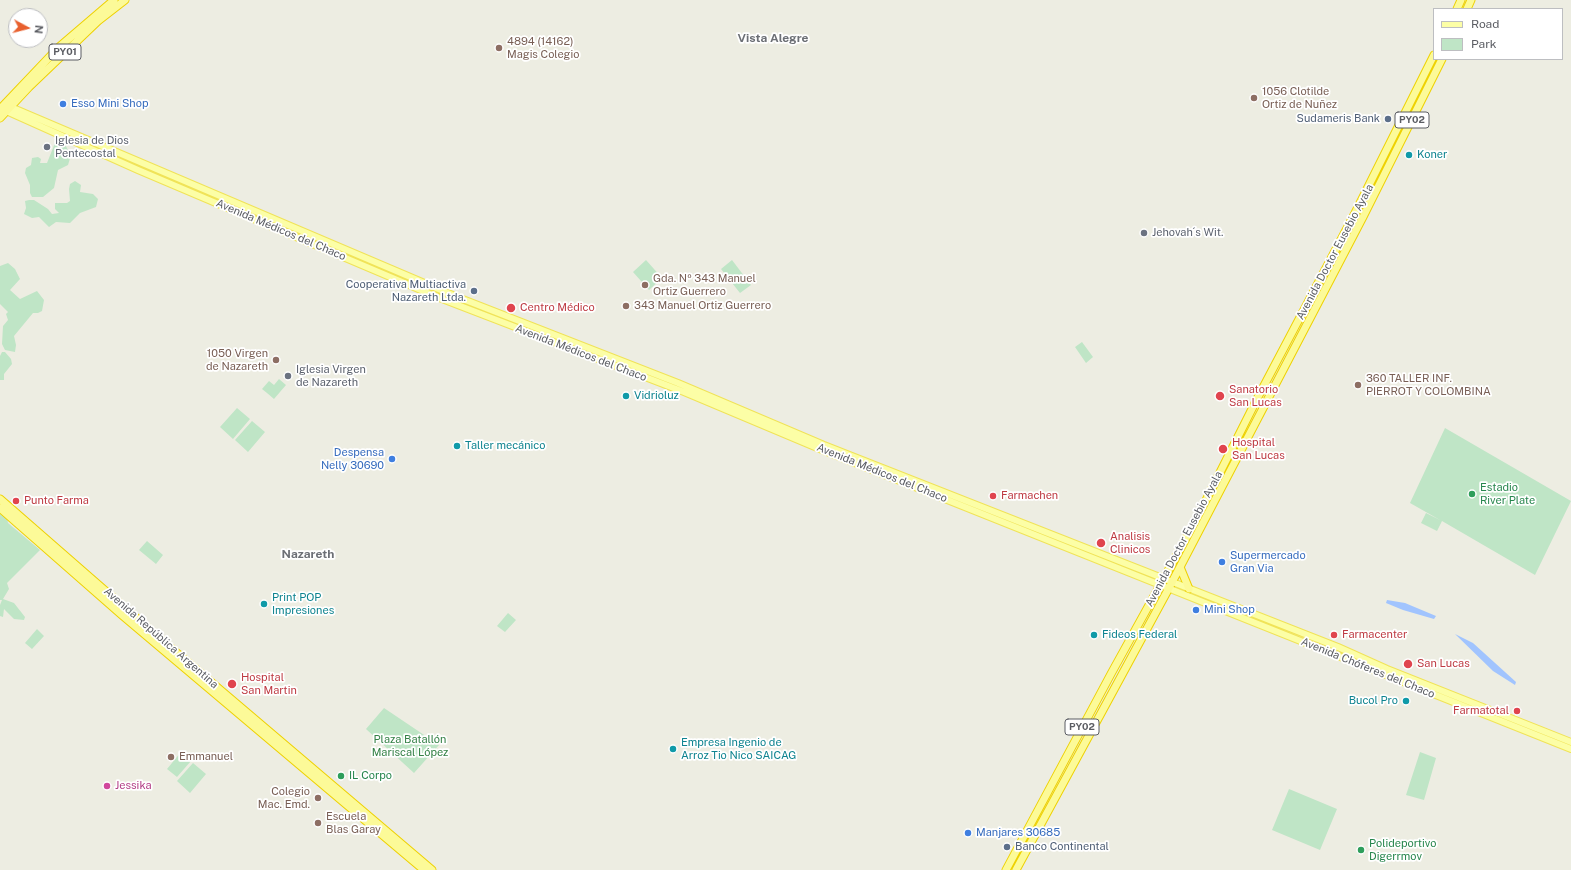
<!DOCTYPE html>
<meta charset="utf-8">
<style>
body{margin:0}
#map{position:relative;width:1571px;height:870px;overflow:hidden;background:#edede2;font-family:"Public Sans",sans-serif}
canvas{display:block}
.legend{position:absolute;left:1433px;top:8px;width:130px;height:52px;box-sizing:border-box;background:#fff;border:1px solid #bdbec1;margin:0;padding:5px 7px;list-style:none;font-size:12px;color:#5b5d63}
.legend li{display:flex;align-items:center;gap:8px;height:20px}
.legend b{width:20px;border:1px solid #bdbec1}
.north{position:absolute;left:8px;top:8px;width:40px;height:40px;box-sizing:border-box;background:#fff;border:1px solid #bdbec1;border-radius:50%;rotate:97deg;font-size:11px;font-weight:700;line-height:16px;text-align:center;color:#5b5d63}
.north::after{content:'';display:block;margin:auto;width:14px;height:18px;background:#e8602e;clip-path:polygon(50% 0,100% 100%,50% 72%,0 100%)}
</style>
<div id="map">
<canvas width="1571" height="870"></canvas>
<ul class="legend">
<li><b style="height:5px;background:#fcfea6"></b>Road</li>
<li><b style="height:11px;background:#bfe5c6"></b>Park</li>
</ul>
<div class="north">N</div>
</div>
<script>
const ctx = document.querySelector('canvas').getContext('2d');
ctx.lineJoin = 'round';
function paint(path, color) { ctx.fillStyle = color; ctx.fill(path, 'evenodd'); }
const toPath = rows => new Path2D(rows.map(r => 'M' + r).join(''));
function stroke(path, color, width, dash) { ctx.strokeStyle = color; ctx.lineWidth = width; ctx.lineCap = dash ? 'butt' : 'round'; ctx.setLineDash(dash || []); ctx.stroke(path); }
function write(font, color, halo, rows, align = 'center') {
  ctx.font = font + ' "Public Sans",sans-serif'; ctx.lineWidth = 3.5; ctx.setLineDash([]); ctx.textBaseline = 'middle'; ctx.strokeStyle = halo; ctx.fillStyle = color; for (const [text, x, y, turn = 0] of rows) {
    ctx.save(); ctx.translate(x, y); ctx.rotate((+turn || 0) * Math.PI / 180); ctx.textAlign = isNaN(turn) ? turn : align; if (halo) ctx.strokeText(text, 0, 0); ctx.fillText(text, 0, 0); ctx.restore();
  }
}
const green = toPath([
 [58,142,64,143,71,155,68,165,58,170,54,188,43,197,32,197,30,193,30,185,25,173,26,168,31,165,32,158,38,157,41,159,40,163,47,163,55,143],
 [75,181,81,185,80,192,93,194,98,199,96,207,80,213,70,223,56,222,49,227,39,217,32,218,24,214,26,208,25,201,29,200,34,200,48,209,52,214,59,213,55,209,55,203,67,203,70,201,69,189,70,184],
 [646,260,662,278,649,290,633,272],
 [732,260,751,285,740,293,721,269],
 [8,263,15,269,20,279,10,290,20,299,37,291,44,300,42,311,38,313,33,313,14,336,16,345,15,352,5,350,2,344,3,326,8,320,6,314,8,312,0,304,0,266],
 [1082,342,1093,357,1086,363,1075,347],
 [2,352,5,352,11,359,12,364,4,374,4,380,0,380,0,356],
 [279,379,286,385,274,399,267,393,272,387,267,393,262,389,269,381,274,385],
 [237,408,250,419,233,439,220,427],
 [252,421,265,432,248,452,235,440],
 [1445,428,1571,501,1535,575,1442,521,1437,531,1421,523,1426,513,1440,520,1410,503],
 [0,511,7,518,8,523,40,550,7,583,9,589,3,599,14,603,25,617,24,620,14,619,4,609,3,617,0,616,0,605,2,600,0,600],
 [147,541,163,555,156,564,139,550],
 [508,613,516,620,505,632,497,626],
 [37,629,44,636,32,649,25,643],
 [384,708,439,745,414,773,366,729],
 [181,752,191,761,177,777,167,769],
 [1420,752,1436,758,1424,800,1406,795],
 [193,763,206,774,190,793,177,781],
 [1289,789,1337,809,1320,850,1272,830]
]);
const water = toPath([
 [1387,600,1405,603,1436,616,1434,619,1403,610,1386,603],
 [1455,634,1473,643,1516,682,1515,685,1493,671]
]);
const primary = toPath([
 [6,105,455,296,678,383,824,445,1338,647,1387,669,1571,742],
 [4,110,138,170,442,299,684,392,822,450,1571,749]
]);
const trunk = toPath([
 [1457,9,1461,0],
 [1467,9,1471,0],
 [0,109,58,48,114,0],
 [0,118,29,87,98,21,125,0],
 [0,499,165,643,432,870],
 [0,508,122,615,424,870],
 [1180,567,1189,589],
 [1006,870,1112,672,1195,522,1258,397,1355,213,1434,55],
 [1016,870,1169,588,1363,217,1442,59]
]);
const markers = [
 [499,48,4,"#8d6e63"],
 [1254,98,4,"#8d6e63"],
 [63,104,4,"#3f7fe0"],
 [1388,119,4,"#5c6f8a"],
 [47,147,4,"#6b7280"],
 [1409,155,4,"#0f9aa8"],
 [1144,233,4,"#6b7280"],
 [645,285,4,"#8d6e63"],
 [474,291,4,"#5c6f8a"],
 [626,306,4,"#8d6e63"],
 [511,308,5,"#e0444e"],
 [276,360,4,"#8d6e63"],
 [288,376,4,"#6b7280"],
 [1358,385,4,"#8d6e63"],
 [626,396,4,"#0f9aa8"],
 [1220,396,5,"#e0444e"],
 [457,446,4,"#0f9aa8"],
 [1223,449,5,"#e0444e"],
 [392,459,4,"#3f7fe0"],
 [1472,494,4,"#2e9e5b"],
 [993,496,4,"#e0444e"],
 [16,501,4,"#e0444e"],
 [1101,543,5,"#e0444e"],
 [1222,562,4,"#3f7fe0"],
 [264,604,4,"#0f9aa8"],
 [1196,610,4,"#3f7fe0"],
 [1094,635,4,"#0f9aa8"],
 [1334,635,4,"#e0444e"],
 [1408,664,5,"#e0444e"],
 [232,684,5,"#e0444e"],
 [1406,701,4,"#0f9aa8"],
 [1517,711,4,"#e0444e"],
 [673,749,4,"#0f9aa8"],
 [171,757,4,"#8d6e63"],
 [341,776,4,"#2e9e5b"],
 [107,786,4,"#d1479c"],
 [318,798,4,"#8d6e63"],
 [318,823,4,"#8d6e63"],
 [968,833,4,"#3f7fe0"],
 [1007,847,4,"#5c6f8a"],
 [1361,850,4,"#2e9e5b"]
];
const shields = [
 [65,52,32],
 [1412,120,34],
 [1082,727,34]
];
const shieldNames = [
 ["PY01",65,52],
 ["PY02",1412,120],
 ["PY02",1082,727]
];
const educationNames = [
 ["4894 (14162)",507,42],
 ["Magis Colegio",507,55],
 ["1056 Clotilde",1262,92],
 ["Ortiz de Nuñez",1262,105],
 ["Gda. Nº 343 Manuel",653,279],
 ["Ortiz Guerrero",653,292],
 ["343 Manuel Ortiz Guerrero",634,306],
 ["1050 Virgen",268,354,"right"],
 ["de Nazareth",268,367,"right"],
 ["360 TALLER INF.",1366,379],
 ["PIERROT Y COLOMBINA",1366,392],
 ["Emmanuel",179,757],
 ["Colegio",310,792,"right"],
 ["Mac. Emd.",310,805,"right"],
 ["Escuela",326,817],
 ["Blas Garay",326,830]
];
const shopNames = [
 ["Esso Mini Shop",71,104],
 ["Despensa",384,453,"right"],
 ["Nelly 30690",384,466,"right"],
 ["Supermercado",1230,556],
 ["Gran Via",1230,569],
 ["Mini Shop",1204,610],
 ["Manjares 30685",976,833]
];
const serviceNames = [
 ["Sudameris Bank",1380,119],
 ["Cooperativa Multiactiva",466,285],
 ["Nazareth Ltda.",466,298],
 ["Banco Continental",1015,847,"left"]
];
const worshipNames = [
 ["Iglesia de Dios",55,141],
 ["Pentecostal",55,154],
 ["Jehovah´s Wit.",1152,233],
 ["Iglesia Virgen",296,370],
 ["de Nazareth",296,383]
];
const cultureNames = [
 ["Koner",1417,155],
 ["Vidrioluz",634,396],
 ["Taller mecánico",465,446],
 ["Print POP",272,598],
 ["Impresiones",272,611],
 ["Fideos Federal",1102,635],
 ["Bucol Pro",1398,701,"right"],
 ["Empresa Ingenio de",681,743],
 ["Arroz Tio Nico SAICAG",681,756]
];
const streetNames = [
 ["Avenida Médicos del Chaco",281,230,23],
 ["Avenida Doctor Eusebio Ayala",1335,252,-62],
 ["Avenida Médicos del Chaco",581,353,21],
 ["Avenida Médicos del Chaco",882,473,22],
 ["Avenida Doctor Eusebio Ayala",1184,539,-62],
 ["Avenida República Argentina",161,638,41],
 ["Avenida Chóferes del Chaco",1368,668,22]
];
const healthNames = [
 ["Centro Médico",520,308],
 ["Sanatorio",1229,390],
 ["San Lucas",1229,403],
 ["Hospital",1232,443],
 ["San Lucas",1232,456],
 ["Farmachen",1001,496],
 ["Punto Farma",24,501],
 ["Analisis",1110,537],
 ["Clinicos",1110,550],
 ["Farmacenter",1342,635],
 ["San Lucas",1417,664],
 ["Hospital",241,678],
 ["San Martin",241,691],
 ["Farmatotal",1509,711,"right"]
];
const leisureNames = [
 ["Estadio",1480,488],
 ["River Plate",1480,501],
 ["IL Corpo",349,776],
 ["Polideportivo",1369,844],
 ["Digerrmov",1369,857]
];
const parkNames = [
 ["Plaza Batallón",410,740],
 ["Mariscal López",410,753]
];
const hotelNames = [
 ["Jessika",115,786]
];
const neighbourhoodNames = [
 ["Vista Alegre",773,38],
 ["Nazareth",308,554]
];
paint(green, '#bfe5c6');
paint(water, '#a1c4fe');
stroke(primary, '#f0e358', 8);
stroke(trunk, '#eed101', 9);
stroke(primary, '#fcfea6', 6);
stroke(trunk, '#fcfa98', 7);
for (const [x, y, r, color] of markers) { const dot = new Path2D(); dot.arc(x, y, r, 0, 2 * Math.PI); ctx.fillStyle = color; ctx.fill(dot); stroke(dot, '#fff', 1.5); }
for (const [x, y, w] of shields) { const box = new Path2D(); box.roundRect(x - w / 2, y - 8, w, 16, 3); ctx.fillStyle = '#fff'; ctx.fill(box); stroke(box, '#5b5d63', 1); }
write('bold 10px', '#5b5d63', null, shieldNames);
write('11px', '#785e54', '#fff', educationNames, 'left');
write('11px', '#366cbe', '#fff', shopNames, 'left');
write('11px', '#4e5e75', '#fff', serviceNames, 'right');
write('11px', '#5b616d', '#fff', worshipNames, 'left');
write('11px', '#0d838f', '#fff', cultureNames, 'left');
write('11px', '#5b5d63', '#fff', streetNames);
write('11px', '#be3a42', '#fff', healthNames, 'left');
write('11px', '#27864d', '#fff', leisureNames, 'left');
write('11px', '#348146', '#fff', parkNames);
write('11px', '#b23c85', '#fff', hotelNames, 'left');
write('bold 12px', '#6c6f75', '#fff', neighbourhoodNames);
</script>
